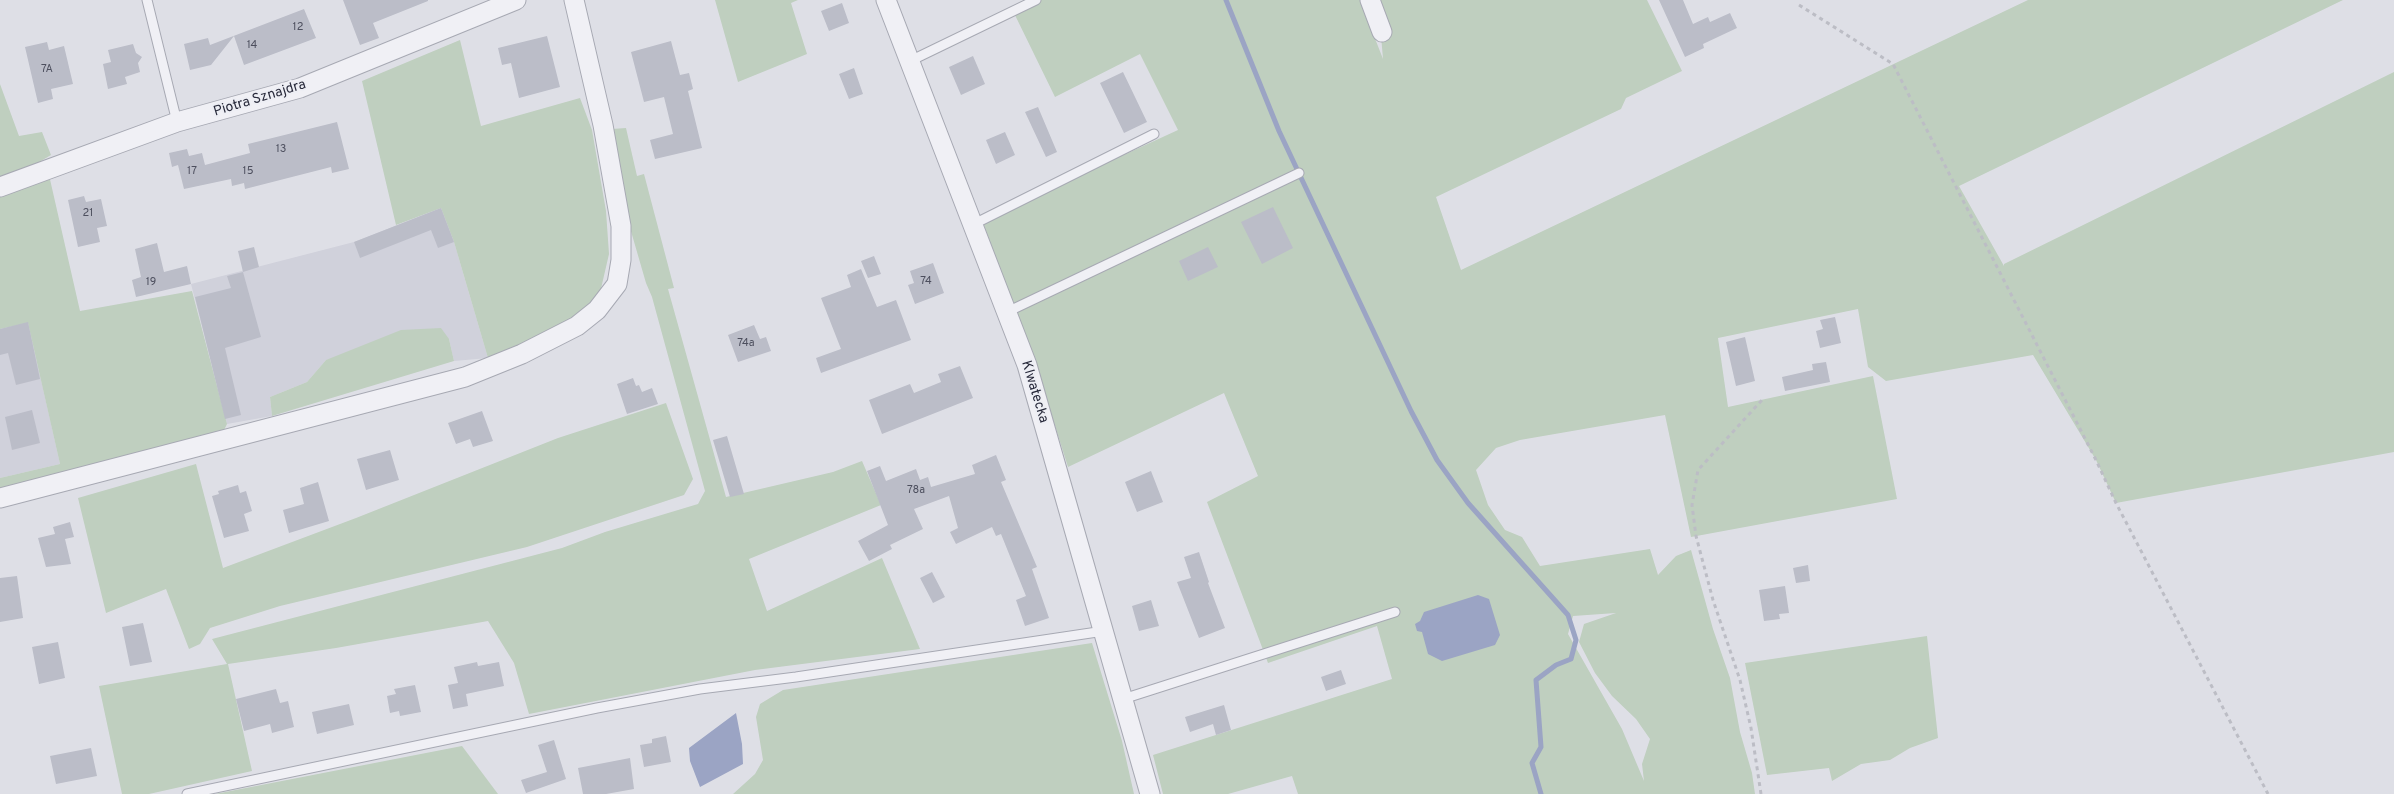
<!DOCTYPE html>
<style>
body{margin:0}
canvas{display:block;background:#dedfe6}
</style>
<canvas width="2394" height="794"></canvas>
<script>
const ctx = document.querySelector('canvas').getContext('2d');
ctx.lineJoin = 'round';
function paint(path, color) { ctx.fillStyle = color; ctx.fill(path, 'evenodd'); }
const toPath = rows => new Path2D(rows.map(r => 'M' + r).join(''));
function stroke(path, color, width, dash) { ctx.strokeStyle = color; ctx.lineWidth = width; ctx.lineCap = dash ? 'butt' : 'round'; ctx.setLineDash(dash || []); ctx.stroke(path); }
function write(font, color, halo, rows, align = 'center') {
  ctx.font = font + ' Overpass,sans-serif'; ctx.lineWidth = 4; ctx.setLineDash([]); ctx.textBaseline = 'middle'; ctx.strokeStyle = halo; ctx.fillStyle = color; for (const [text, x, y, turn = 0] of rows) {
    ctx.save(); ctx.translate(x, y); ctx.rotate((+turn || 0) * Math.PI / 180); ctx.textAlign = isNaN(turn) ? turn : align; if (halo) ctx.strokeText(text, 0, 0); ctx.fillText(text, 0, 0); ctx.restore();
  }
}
const built = toPath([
 [441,208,454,242,488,358,454,361,449,339,326,360,307,382,270,397,272,416,227,424,191,284,354,242],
 [28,322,60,464,0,478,0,329]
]);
const green = toPath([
 [715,0,798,0,791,3,807,54,738,82],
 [1036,0,1360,0,1383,59,1378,0,1647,0,1682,71,1626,98,1621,109,1436,197,1461,270,2028,0,2343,0,1959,186,2004,266,2004,264,2394,72,2394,452,2116,503,2096,460,2033,355,1886,381,1868,367,1858,309,1718,338,1728,407,1873,376,1897,499,1691,537,1665,415,1520,440,1496,448,1476,470,1488,505,1505,530,1522,537,1540,566,1650,549,1658,575,1676,556,1691,550,1713,629,1730,678,1740,732,1752,773,1755,794,1298,794,1292,776,1228,794,1163,794,1153,755,1392,679,1377,626,1268,663,1207,502,1258,476,1224,393,1068,467,1039,375,982,220,1178,130,1140,54,1055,97,1013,11],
 [1616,613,1584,624,1579,642,1595,673,1612,696,1636,719,1650,739,1642,764,1644,781,1622,729,1568,634,1573,616],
 [460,40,481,126,580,98,592,130,606,211,609,254,600,293,580,318,544,339,488,358,454,242,441,208,396,225,362,81],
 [0,84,19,136,42,132,51,155,36,164,0,177],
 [626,128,637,176,644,174,674,288,668,289,726,497,833,472,862,461,881,505,749,559,767,611,882,558,920,649,755,670,529,714,514,663,488,621,336,648,228,664,252,771,149,794,122,794,99,686,227,664,212,639,562,548,605,532,698,504,705,491,652,297,646,283,626,214,612,129],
 [49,175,80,311,192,291,227,424,222,434,0,490,0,478,60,464,28,323,0,329,0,195],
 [441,328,449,339,454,361,272,416,270,397,307,382,326,360,401,330],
 [666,403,693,479,684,495,527,547,280,606,210,628,200,644,189,649,166,589,106,613,78,498,196,464,223,568,356,518,558,438],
 [1927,636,1938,738,1910,748,1890,760,1861,764,1832,781,1829,768,1767,775,1745,663],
 [1092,643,1122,741,1134,794,733,794,755,774,763,760,756,717,760,704,783,690],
 [462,746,498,794,215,794]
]);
const water = toPath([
 [1478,595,1489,599,1500,635,1495,645,1442,661,1428,654,1422,632,1417,631,1415,624,1420,621,1424,612],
 [736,713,742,744,743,764,700,787,690,761,689,748]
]);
const stream = toPath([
 [1226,0,1279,131,1411,411,1437,460,1468,503,1568,615,1576,640,1571,659,1556,665,1536,680,1541,747,1532,763,1541,794]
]);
const building = toPath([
 [343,0,428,0,428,1,373,23,379,38,360,45],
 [1659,0,1683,0,1693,24,1708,17,1710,22,1730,13,1737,28,1703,44,1704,48,1685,57],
 [842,3,849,23,829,31,821,11],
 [304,9,316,38,244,65,234,36,211,65,190,70,184,44,208,38,210,45],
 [547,36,560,87,519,98,511,63,502,65,498,48],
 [671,41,680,75,689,73,693,89,688,91,702,148,655,159,650,140,673,134,664,97,644,102,631,52],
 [47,42,49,50,64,46,73,84,51,89,53,99,38,103,25,47],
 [133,44,136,53,142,57,138,63,140,72,125,77,127,84,108,89,103,64,111,62,108,50],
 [973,56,985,84,961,95,949,67],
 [854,68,863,94,849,99,839,74],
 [1123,72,1147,122,1124,133,1100,83],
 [1038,107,1057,152,1046,157,1025,112],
 [337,122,349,169,332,173,331,167,245,189,244,183,232,186,231,179,184,189,178,165,172,167,169,153,187,149,189,156,202,153,205,165,250,153,248,144],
 [1005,132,1015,155,996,164,986,140],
 [84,196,86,202,101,199,107,226,97,228,100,242,78,247,68,200],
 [1273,207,1293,248,1262,264,1241,222],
 [441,208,454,242,438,248,431,230,360,258,354,242],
 [157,243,164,272,187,266,191,284,136,297,132,280,141,277,135,249],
 [254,247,259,267,243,272,238,251],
 [1208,247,1218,267,1188,281,1179,261],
 [874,256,881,274,868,278,861,261],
 [933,263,944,293,915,304,908,285,914,283,910,271],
 [861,269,877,307,896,300,911,340,821,373,816,358,841,349,821,298,851,287,847,275],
 [243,272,261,337,225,348,241,415,225,419,195,297,231,288,227,276],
 [1835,317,1841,343,1820,348,1816,331,1823,329,1820,320],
 [28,322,40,379,16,385,8,353,0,355,0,329],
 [754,325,760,339,766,337,771,351,738,362,728,335],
 [1745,337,1755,381,1736,386,1726,342],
 [1826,362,1830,382,1785,391,1782,377,1813,370,1812,364],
 [960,366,973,398,882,434,869,400,910,384,914,393,941,382,938,374],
 [633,378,636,386,639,385,642,392,652,388,658,404,627,414,617,384],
 [32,410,40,443,12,450,5,417],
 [482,411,493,441,473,447,470,439,456,444,448,423],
 [727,436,744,494,730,497,713,440],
 [390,450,399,480,366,490,357,459],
 [996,455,1006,480,1001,482,1037,567,1032,569,1049,618,1025,626,1016,600,1026,596,1001,534,996,536,992,527,956,544,950,532,958,528,949,496,914,509,923,529,890,545,892,549,869,561,858,541,888,525,867,471,880,466,886,481,916,469,920,480,928,477,931,487,975,474,972,465],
 [1151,471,1163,502,1137,512,1125,482],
 [318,482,329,521,289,533,283,510,304,504,300,488],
 [238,485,240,493,246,491,252,511,244,514,249,531,224,538,212,496,219,494,218,491],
 [70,522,74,537,65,539,71,564,46,567,38,538,55,534,53,527],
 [1199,552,1209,582,1208,583,1225,628,1199,638,1177,582,1191,578,1184,557],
 [1808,565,1810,581,1796,583,1793,568],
 [932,572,945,597,933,603,920,578],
 [17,576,23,618,0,622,0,578],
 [1785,586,1789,613,1779,614,1780,619,1764,621,1759,590],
 [1151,600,1159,626,1139,631,1132,606],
 [143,623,152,662,130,666,122,627],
 [58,642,65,678,39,684,32,647],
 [477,662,478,666,499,662,504,686,466,694,468,706,453,709,448,685,458,683,454,667],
 [1341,670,1346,684,1326,691,1321,677],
 [415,685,421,712,400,716,399,711,390,713,387,696,396,694,394,689],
 [276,689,280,703,288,701,294,727,272,733,270,724,244,731,236,699],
 [349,704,354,725,317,734,312,712],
 [1224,705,1231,730,1216,735,1213,724,1190,732,1185,717],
 [666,736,671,762,644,767,640,745,652,743,652,739],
 [554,740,566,779,526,793,521,780,547,772,538,745],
 [91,748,97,776,56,784,50,756],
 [630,758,634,789,606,794,583,794,578,768]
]);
const path = toPath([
 [1799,5,1893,64,2096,460,2116,503,2268,794],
 [1761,794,1751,728,1740,680,1713,600,1696,536,1692,505,1698,470,1762,400]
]);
const service = toPath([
 [147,0,177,122],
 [910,61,1036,0],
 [974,224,1154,134],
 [1007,312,1299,173],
 [1123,699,1395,612],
 [187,794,597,708,700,689,796,677,1104,631]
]);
const minor = toPath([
 [886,0,1027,365,1150,794],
 [1370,0,1382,32],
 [0,187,177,122,300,88,516,0],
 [0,498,465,377,522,354,577,326,597,310,617,284,621,260,621,226,603,125,574,0]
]);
const numberNames = [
 ["12",298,28],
 ["14",252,46],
 ["7A",47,70],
 ["13",281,150],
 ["17",192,172],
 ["15",248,172],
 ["21",88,214],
 ["74",926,282],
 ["19",151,283],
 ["74a",746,344],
 ["78a",916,491]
];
const streetNames = [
 ["Piotra Sznajdra",260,99,-17],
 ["Klwatecka",1034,392,73]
];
paint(built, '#d0d1db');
paint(green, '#bfcfbf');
paint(water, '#9ba4c4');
stroke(stream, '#9ba4c4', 5);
paint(building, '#bbbdc8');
stroke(service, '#a7a9b3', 11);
stroke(minor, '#a7a9b3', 21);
stroke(path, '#bcbdc5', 3, [4, 4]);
stroke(service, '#f0f0f5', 9);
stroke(minor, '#f0f0f5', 19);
write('11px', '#4d4f5e', null, numberNames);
write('14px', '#282a3b', '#edeef4', streetNames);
</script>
